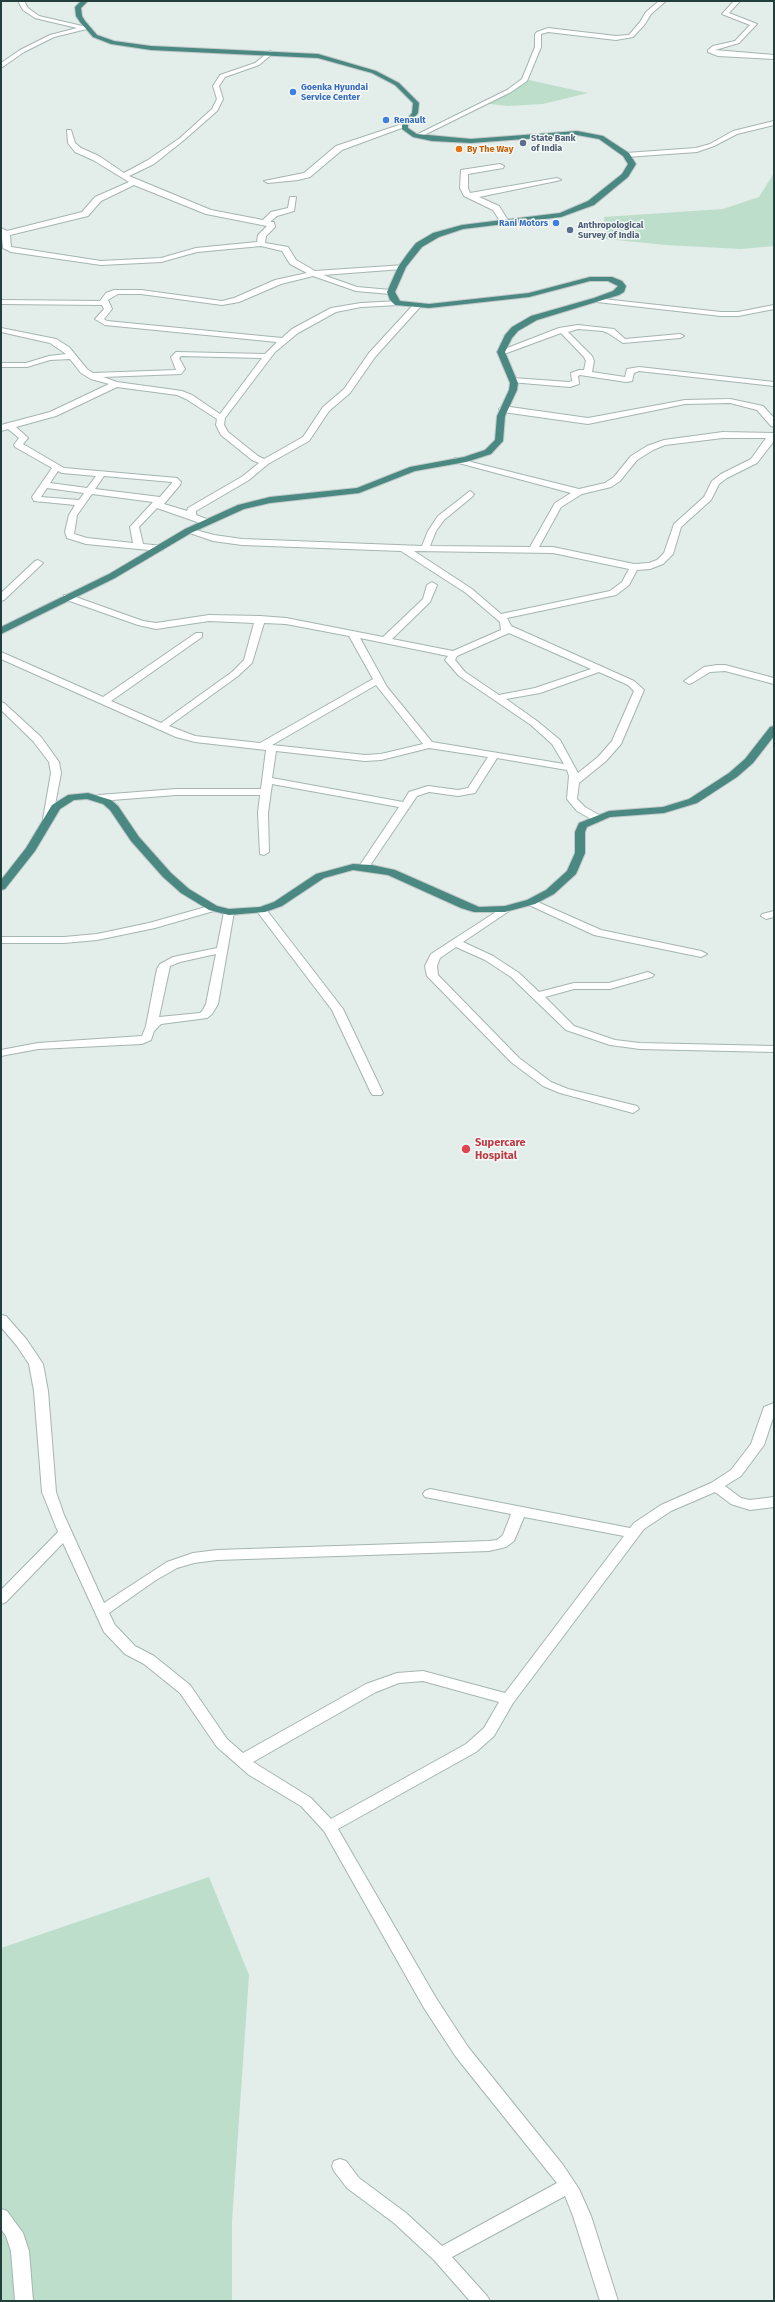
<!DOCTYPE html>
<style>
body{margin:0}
#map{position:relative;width:775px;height:2302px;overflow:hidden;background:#e3edea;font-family:"Fira Sans",sans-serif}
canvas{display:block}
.frame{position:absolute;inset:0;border:2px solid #223f3c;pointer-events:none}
</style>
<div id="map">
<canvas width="775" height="2302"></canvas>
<div class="frame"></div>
</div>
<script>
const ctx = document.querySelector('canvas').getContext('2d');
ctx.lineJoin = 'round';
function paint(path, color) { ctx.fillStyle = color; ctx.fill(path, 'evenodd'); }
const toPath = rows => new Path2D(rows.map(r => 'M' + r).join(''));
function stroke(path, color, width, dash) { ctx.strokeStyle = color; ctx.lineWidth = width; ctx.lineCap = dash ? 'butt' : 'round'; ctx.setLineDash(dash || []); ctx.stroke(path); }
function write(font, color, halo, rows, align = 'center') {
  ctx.font = font + ' "Fira Sans",sans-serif'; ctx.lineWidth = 3; ctx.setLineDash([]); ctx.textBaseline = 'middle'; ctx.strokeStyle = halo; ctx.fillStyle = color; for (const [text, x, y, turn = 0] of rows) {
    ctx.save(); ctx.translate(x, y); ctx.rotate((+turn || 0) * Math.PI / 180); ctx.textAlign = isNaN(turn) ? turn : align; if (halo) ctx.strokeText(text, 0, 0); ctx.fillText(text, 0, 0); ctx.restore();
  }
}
const green = toPath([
 [529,80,588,93,543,104,507,106,483,103],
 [774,173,774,246,741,249,666,245,606,239,604,217,723,209,759,197],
 [209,1877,249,1975,232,2221,232,2301,1,2301,1,1948]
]);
const minor = toPath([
 [18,1,24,1,28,8,39,16,91,28,54,37,24,52,1,68,1,63,20,50,50,35,77,28,35,18,23,10,18,1],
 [659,1,666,1,651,14,645,24,633,37,616,40,548,32,541,34,541,47,527,81,511,92,420,137,414,136,507,90,522,79,535,47,535,34,537,32,548,28,616,36,629,35,640,22,646,12,659,1],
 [734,1,740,1,729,13,757,24,739,43,715,50,774,55,774,59,718,56,708,52,708,50,713,46,735,41,750,25,722,14,734,1],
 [270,51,272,52,272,54,259,65,225,77,219,86,223,99,217,111,184,140,154,164,129,176,211,210,263,220,271,212,288,208,290,197,296,197,294,211,277,216,270,222,274,222,275,227,266,236,265,243,288,247,296,260,315,271,405,265,406,267,402,269,323,275,357,287,391,290,395,292,391,294,356,291,313,276,281,284,239,302,222,305,141,294,118,294,108,300,112,309,104,319,107,321,282,338,292,329,331,308,361,303,401,301,401,305,398,305,361,307,336,312,298,333,275,352,225,418,224,425,228,432,258,456,264,459,303,437,323,407,344,389,369,353,414,304,421,306,375,357,350,393,329,411,309,441,268,464,249,480,196,511,196,515,209,520,209,524,203,524,157,508,139,527,143,544,163,546,163,550,160,551,86,544,67,538,65,532,69,515,75,505,34,501,32,497,52,468,15,447,14,445,19,438,8,429,1,431,1,425,50,412,109,384,91,379,81,373,70,359,50,360,27,367,1,367,1,363,26,363,49,356,66,354,50,343,1,332,1,328,56,339,69,347,87,369,93,373,176,370,171,357,176,352,265,354,277,342,105,325,95,319,104,309,102,305,1,304,1,300,100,301,106,293,114,290,141,290,222,301,234,298,275,280,307,273,290,264,282,251,261,246,197,252,161,262,101,265,11,252,3,248,1,228,7,231,82,212,95,197,129,182,93,160,75,152,68,143,67,130,71,130,75,143,81,148,99,156,124,173,148,160,180,138,212,109,217,99,213,86,220,75,255,63,270,51],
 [134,185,206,214,267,226,258,235,257,242,196,248,161,258,101,261,11,247,10,235,88,216,101,201,134,185],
 [181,356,262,358,220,414,192,395,182,391,117,382,103,377,181,374,185,369,179,358,181,356],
 [117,387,177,395,186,399,217,419,216,425,221,435,252,460,259,463,243,476,188,508,187,511,164,504,180,485,181,482,177,478,64,468,23,444,28,438,16,427,56,416,117,387],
 [58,471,62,473,96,476,87,488,50,483,58,471],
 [104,476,172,482,172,483,160,497,95,489,104,476],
 [47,488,84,493,79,500,41,497,47,488],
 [92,494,153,502,130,527,133,543,87,538,74,534,77,515,92,494],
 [774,121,774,125,737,134,714,146,697,152,626,157,622,155,626,153,696,148,710,144,733,131,774,121],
 [405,123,408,125,407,126,342,150,310,177,298,180,268,183,264,181,304,173,336,146,405,123],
 [500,164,504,166,503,168,468,174,468,188,470,193,557,178,561,180,479,197,499,206,509,222,502,224,493,210,464,196,460,188,461,170,500,164],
 [594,298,721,312,738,312,774,305,774,309,738,316,721,316,597,302,593,300,594,298],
 [578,325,614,329,625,339,680,334,684,336,680,338,623,343,608,333,603,331,578,329,568,332,592,356,594,361,592,372,625,377,627,369,639,367,774,382,774,386,639,371,634,373,632,381,626,382,580,375,578,376,579,384,570,387,510,382,510,378,513,378,569,382,572,381,571,373,579,370,584,370,586,361,584,357,561,333,504,354,497,352,559,328,578,325],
 [730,399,763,406,774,418,774,427,771,426,757,410,730,403,685,404,588,424,503,412,499,409,503,406,588,418,685,400,730,399],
 [723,432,774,433,774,441,757,463,727,478,719,484,711,500,681,527,673,554,663,564,650,569,637,570,629,585,616,595,507,618,511,626,634,681,644,690,621,744,606,761,579,783,577,799,585,807,599,815,600,817,599,819,591,819,577,811,567,799,569,776,567,770,497,758,475,793,458,796,429,792,417,796,367,870,363,871,358,868,399,807,272,784,268,813,269,852,264,855,260,854,258,813,260,795,176,795,99,801,94,798,99,795,176,789,261,789,266,750,195,742,176,737,1,659,1,652,103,697,196,633,202,633,202,637,111,701,161,723,232,672,244,660,254,623,209,621,156,629,138,625,64,599,64,595,70,595,143,621,156,623,209,615,260,616,286,618,383,637,423,599,427,585,432,582,437,585,430,602,392,639,453,651,501,630,500,622,466,593,401,551,242,545,213,541,184,531,188,528,214,535,242,539,422,546,428,531,438,516,470,491,474,494,473,496,444,520,436,531,430,546,530,547,555,503,571,493,455,462,455,458,579,489,605,483,614,477,631,456,647,446,664,440,723,432],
 [723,438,766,438,751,459,721,474,712,481,704,497,674,524,664,553,657,560,649,563,634,564,553,547,539,547,561,507,582,494,611,487,620,481,637,460,653,450,665,445,723,438],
 [414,551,553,553,629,569,622,582,610,591,501,614,472,589,414,551],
 [264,623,286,624,349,636,373,679,260,743,195,736,169,726,238,676,252,663,264,623],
 [509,633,591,669,535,688,499,695,465,672,455,660,457,656,509,633],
 [360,638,448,656,445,660,459,676,531,725,552,744,564,764,432,742,387,687,360,638],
 [599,672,628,685,634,691,612,741,598,757,578,773,560,740,537,721,506,699,540,693,599,672],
 [376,685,423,744,381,754,365,755,272,745,376,685],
 [429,748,488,757,468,788,458,790,428,786,409,792,403,802,272,778,276,751,365,761,381,760,429,748],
 [38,560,43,563,41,565,4,600,1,601,1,593,35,561,38,560],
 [717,665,725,665,774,678,774,684,725,671,710,672,692,683,689,684,684,681,704,667,717,665],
 [1,702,4,703,41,737,59,762,61,773,52,821,48,822,43,819,51,773,49,762,33,741,1,710,1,702],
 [531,899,601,930,701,951,707,954,701,957,594,935,527,904,526,902,531,899],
 [213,905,217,906,218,908,217,910,155,928,97,940,64,943,1,943,1,937,64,937,97,934,149,923,213,905],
 [505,906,509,907,510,909,509,911,463,942,493,956,519,973,539,992,574,983,609,983,648,972,654,975,652,977,610,989,574,989,545,997,574,1026,615,1040,640,1043,774,1046,774,1052,640,1049,610,1045,566,1030,511,977,485,960,456,947,440,958,437,966,438,975,519,1058,551,1082,568,1089,637,1106,639,1109,633,1113,560,1093,543,1086,511,1062,427,976,425,966,431,954,505,906],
 [261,907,265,908,343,1009,383,1093,381,1095,373,1095,371,1093,332,1010,256,910,261,907],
 [229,909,234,912,218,1004,212,1014,207,1018,161,1024,154,1031,151,1040,142,1044,38,1049,1,1056,1,1050,38,1043,142,1036,146,1026,157,969,160,964,173,957,217,948,224,912,229,909],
 [216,954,206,1004,203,1010,200,1013,159,1017,170,966,180,962,216,954],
 [774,911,774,917,766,919,761,916,762,914,774,911],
 [1,1315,6,1316,27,1340,43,1364,48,1391,56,1492,64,1515,104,1603,167,1562,193,1553,217,1550,489,1541,497,1540,503,1535,511,1514,425,1497,423,1494,425,1491,430,1489,630,1528,634,1523,661,1505,711,1483,731,1470,751,1444,764,1407,774,1403,774,1415,764,1445,741,1476,725,1486,741,1498,750,1500,774,1497,774,1507,750,1510,731,1504,715,1492,671,1511,644,1529,513,1703,494,1736,476,1752,338,1829,436,1998,468,2047,563,2165,579,2189,591,2216,618,2301,600,2301,573,2216,565,2196,452,2257,487,2296,490,2301,470,2301,434,2260,394,2223,347,2188,334,2171,332,2166,334,2161,340,2159,346,2161,359,2178,406,2213,442,2246,557,2183,456,2057,424,2008,324,1831,301,1806,249,1775,217,1747,180,1693,144,1664,125,1654,104,1632,63,1543,6,1602,1,1604,1,1590,58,1532,42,1492,34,1391,29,1364,17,1346,1,1327,1,1315],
 [524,1517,624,1536,505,1693,423,1671,397,1673,366,1684,243,1753,227,1739,190,1685,154,1656,135,1646,115,1625,109,1613,156,1580,177,1568,194,1563,217,1560,489,1551,506,1547,514,1541,524,1517],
 [423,1681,499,1702,484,1728,466,1744,331,1819,311,1798,253,1762,376,1692,399,1683,423,1681],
 [1,2209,7,2211,23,2233,29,2251,33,2301,15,2301,11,2251,6,2236,1,2229,1,2209]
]);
const trunk = toPath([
 [81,1,88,1,81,8,82,16,85,21,97,35,114,41,151,46,318,54,376,71,399,83,419,103,418,113,408,125,408,128,417,134,471,139,577,131,603,136,629,153,636,164,628,177,594,205,561,217,463,229,439,237,422,247,406,267,395,292,400,301,429,304,529,293,590,277,612,277,622,281,626,286,624,292,619,295,537,320,518,331,512,338,505,352,518,383,517,390,505,416,503,441,491,454,466,462,415,471,359,493,270,503,244,509,191,533,115,578,1,634,1,627,109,574,185,529,238,505,270,497,357,488,410,467,464,457,485,450,495,440,497,416,509,390,510,383,497,352,505,335,512,327,531,316,594,298,613,291,618,286,608,281,590,281,529,297,429,308,395,305,390,300,387,292,398,267,408,253,416,243,433,233,462,225,560,213,588,201,622,174,628,164,623,156,599,139,577,135,471,143,432,141,413,137,402,129,402,125,412,113,413,103,395,85,372,73,318,58,151,50,111,44,93,37,80,22,76,16,75,7,81,1],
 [774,726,774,736,753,763,737,777,697,803,664,813,610,817,587,827,585,832,585,853,576,874,554,894,535,904,505,912,474,912,461,908,388,875,353,870,324,878,282,906,265,912,229,915,209,910,181,893,163,877,131,841,110,810,103,804,87,799,74,800,60,809,35,851,5,889,1,890,1,880,26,848,52,805,68,795,88,793,111,800,118,806,139,837,171,873,189,889,217,906,229,909,260,907,274,902,316,874,353,864,372,865,395,870,479,907,505,906,527,900,546,890,567,871,575,853,575,832,579,823,609,811,663,807,689,799,729,773,745,759,770,727,774,726]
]);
const markers = [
 [293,92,4,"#3f7fe0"],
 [386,120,4,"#3f7fe0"],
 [523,143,4,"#5c6f8a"],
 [459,149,4,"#e8710a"],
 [556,223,4,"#3f7fe0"],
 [570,230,4,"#5c6f8a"],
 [466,1149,5,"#e0444e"]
];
const farShopnames = [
 ["Goenka Hyundai",301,87],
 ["Service Center",301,97],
 ["Renault",394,120],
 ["Rani Motors",548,223,"right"]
];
const farServicenames = [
 ["State Bank",531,138],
 ["of India",531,148],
 ["Anthropological",578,225],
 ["Survey of India",578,235]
];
const farFoodnames = [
 ["By The Way",467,149]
];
const healthNames = [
 ["Supercare",475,1143],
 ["Hospital",475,1156]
];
paint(green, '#bcdecb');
stroke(minor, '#a5b5b2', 2);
stroke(trunk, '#c1c9c8', 2);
paint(minor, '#fff');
paint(trunk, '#4a8882');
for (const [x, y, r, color] of markers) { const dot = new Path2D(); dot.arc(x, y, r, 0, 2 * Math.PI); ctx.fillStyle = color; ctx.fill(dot); stroke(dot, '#f4f9f7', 1.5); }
write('bold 9px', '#366cbe', '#f4f9f7', farShopnames, 'left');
write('bold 9px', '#4e5e75', '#f4f9f7', farServicenames, 'left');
write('bold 9px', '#c56008', '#f4f9f7', farFoodnames, 'left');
write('bold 11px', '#be3a42', '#f4f9f7', healthNames, 'left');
</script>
